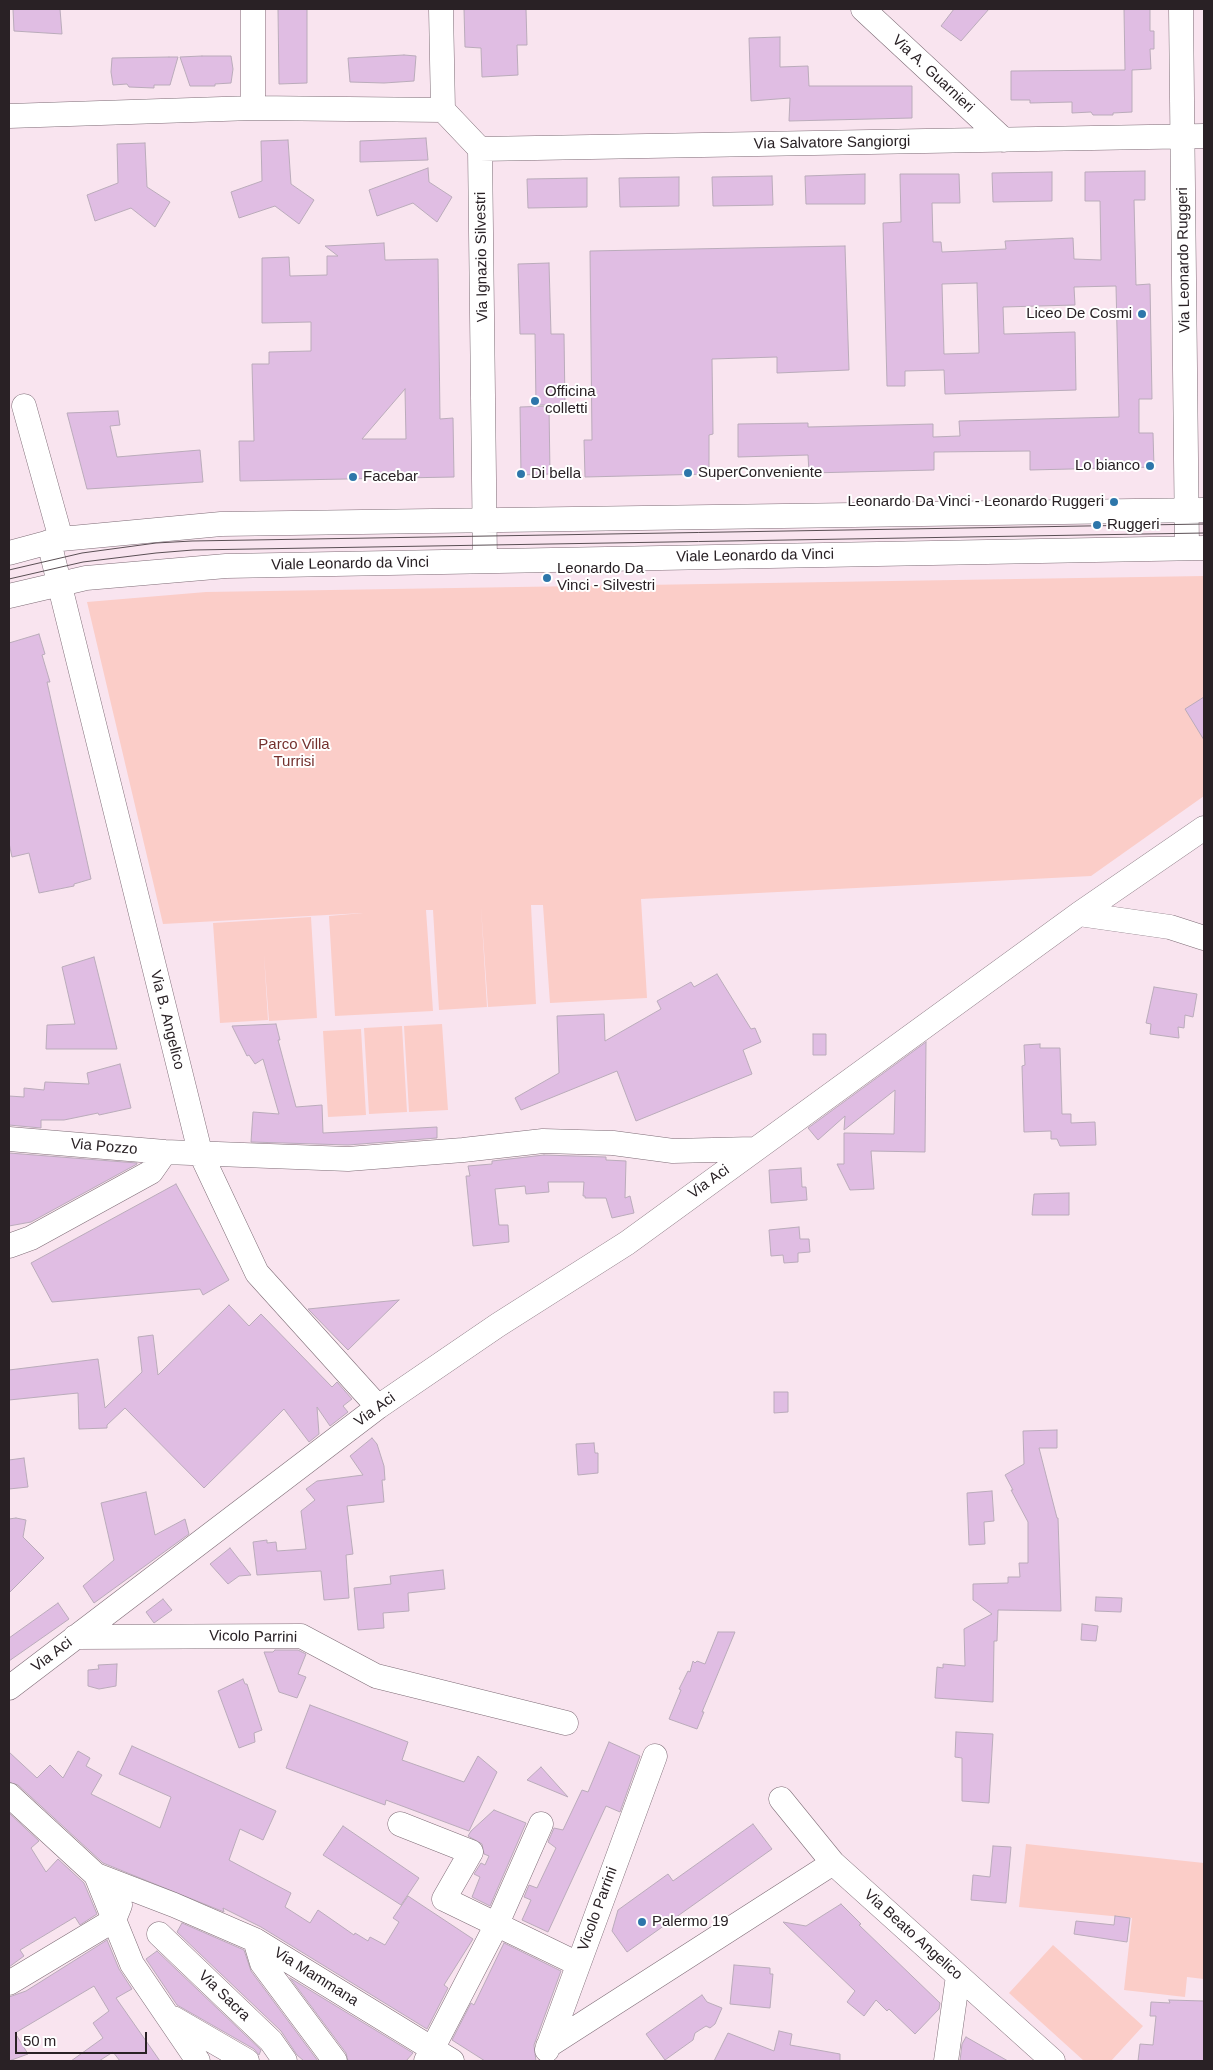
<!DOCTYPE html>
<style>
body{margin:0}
#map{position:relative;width:1213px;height:2070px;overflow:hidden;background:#f9e4ef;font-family:Arial,sans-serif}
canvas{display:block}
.frame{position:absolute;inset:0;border:10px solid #292125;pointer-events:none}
.scale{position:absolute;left:15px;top:2032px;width:132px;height:22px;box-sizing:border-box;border:2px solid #292125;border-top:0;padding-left:6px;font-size:15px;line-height:18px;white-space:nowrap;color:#292125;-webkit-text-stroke:4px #fff;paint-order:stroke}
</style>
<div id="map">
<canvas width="1213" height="2070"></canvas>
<div class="frame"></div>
<div class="scale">50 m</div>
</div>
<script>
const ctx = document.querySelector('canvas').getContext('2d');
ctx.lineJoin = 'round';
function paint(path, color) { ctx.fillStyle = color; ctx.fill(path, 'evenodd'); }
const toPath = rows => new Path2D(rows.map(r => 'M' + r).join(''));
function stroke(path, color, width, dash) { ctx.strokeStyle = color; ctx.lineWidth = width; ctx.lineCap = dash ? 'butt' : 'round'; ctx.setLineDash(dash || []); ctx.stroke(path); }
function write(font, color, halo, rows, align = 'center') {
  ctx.font = font + ' Arial,sans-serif'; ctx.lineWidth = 4; ctx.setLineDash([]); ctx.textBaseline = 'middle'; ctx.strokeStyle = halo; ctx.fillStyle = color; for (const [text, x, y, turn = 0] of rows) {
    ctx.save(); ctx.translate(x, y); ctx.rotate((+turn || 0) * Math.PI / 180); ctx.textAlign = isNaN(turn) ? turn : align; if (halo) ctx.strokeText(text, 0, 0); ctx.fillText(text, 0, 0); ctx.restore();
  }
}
const green = toPath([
 [1204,576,1204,796,1091,876,641,899,647,998,550,1003,543,905,531,905,536,1004,488,1007,481,907,487,1007,439,1010,433,910,426,910,433,1011,335,1016,329,916,363,913,163,924,87,602,206,592],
 [311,917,317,1018,269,1021,264,955,268,1020,220,1023,213,923],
 [442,1024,448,1110,409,1112,404,1026],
 [402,1026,407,1112,369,1114,364,1028],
 [361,1029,366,1115,328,1117,323,1031],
 [1026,1844,1204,1863,1204,1979,1187,1977,1185,1997,1124,1990,1132,1918,1019,1907],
 [1053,1945,1143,2026,1111,2061,1084,2061,1009,1993]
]);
const building = toPath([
 [13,9,60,9,62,34,14,31,13,9],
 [278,9,307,9,307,83,279,84,278,9],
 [464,9,526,9,527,45,517,45,518,75,482,77,481,48,465,47,464,9],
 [954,9,989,9,961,41,941,26,954,9],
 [1124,9,1150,9,1150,31,1154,31,1154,49,1150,49,1151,69,1132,70,1132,112,1113,113,1113,115,1093,115,1091,112,1072,113,1072,102,1030,103,1030,100,1011,100,1011,71,1125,70,1124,9],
 [780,37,780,67,808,66,809,86,912,86,912,118,789,121,790,98,751,101,749,38,780,37],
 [404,55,416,56,414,81,384,83,350,82,348,58,404,55],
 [202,56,231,56,233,69,231,83,215,84,215,86,190,86,180,57,202,56],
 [169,57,178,57,170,85,154,85,154,88,129,87,127,84,113,85,111,72,112,58,169,57],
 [426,138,428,160,360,162,360,141,426,138],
 [288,140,291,184,314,200,299,224,275,206,239,218,231,192,262,181,261,141,288,140],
 [145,143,147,187,170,202,155,227,131,208,95,221,87,195,118,183,117,144,145,143],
 [428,168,429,182,452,197,437,222,413,203,377,216,369,190,428,168],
 [1145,171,1145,200,1134,200,1136,285,1150,284,1152,399,1139,399,1139,433,1153,433,1154,467,1030,470,1030,451,934,452,934,470,809,473,808,455,738,457,738,424,808,423,808,427,933,424,933,437,960,436,959,421,1119,417,1116,286,1074,287,1075,305,1003,307,1004,334,1075,332,1076,390,945,394,944,370,905,371,905,386,887,386,883,223,901,222,900,174,959,174,960,203,932,203,933,242,941,242,942,252,1006,249,1005,241,1073,238,1074,259,1101,260,1100,201,1085,201,1085,172,1145,171],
 [977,283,979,353,944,354,942,284,977,283],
 [1052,172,1052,201,993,202,992,173,1052,172],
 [865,174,865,204,806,204,805,176,865,174],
 [772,176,773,205,713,206,712,177,772,176],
 [679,177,679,206,620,207,619,178,679,177],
 [587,178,587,207,528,208,527,179,587,178],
 [384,243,385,260,438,259,440,419,453,418,454,477,240,481,239,441,254,441,252,364,269,364,269,352,311,351,311,322,262,323,262,258,289,257,290,276,327,275,327,256,338,256,325,246,384,243],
 [405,389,406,439,362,439,405,389],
 [845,246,849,370,777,373,777,357,712,359,713,434,709,435,709,474,585,477,584,440,592,440,590,251,845,246],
 [549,263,551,334,564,334,565,405,536,405,535,334,520,334,518,264,549,263],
 [549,406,550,474,521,475,520,407,549,406],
 [118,411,120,425,110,426,117,457,200,450,203,482,87,489,67,413,118,411],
 [39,634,45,654,42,655,50,682,47,682,91,879,74,884,74,886,39,893,29,853,12,857,9,843,9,643,39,634],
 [1204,697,1204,740,1185,709,1204,697],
 [94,957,117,1049,46,1049,47,1025,75,1024,62,967,94,957],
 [717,974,751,1029,755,1028,761,1042,743,1050,752,1074,636,1121,617,1071,521,1110,515,1098,559,1073,557,1016,604,1014,605,1041,661,1009,657,1001,691,982,694,987,717,974],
 [1154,987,1197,994,1193,1017,1185,1015,1184,1028,1178,1027,1179,1038,1150,1034,1151,1024,1146,1023,1154,987],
 [276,1024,280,1040,278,1040,296,1107,322,1105,323,1133,437,1127,437,1138,348,1145,251,1142,253,1112,279,1114,263,1059,255,1064,249,1055,247,1056,232,1026,276,1024],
 [813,1034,826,1034,826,1055,813,1055,813,1034],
 [926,1042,925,1152,871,1151,874,1189,850,1190,837,1164,844,1164,844,1133,894,1134,895,1090,844,1130,845,1116,818,1140,808,1128,926,1042],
 [1040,1044,1040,1048,1060,1048,1062,1114,1071,1114,1071,1123,1095,1122,1096,1145,1060,1146,1057,1139,1051,1139,1051,1131,1024,1132,1022,1066,1025,1065,1024,1045,1040,1044],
 [120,1064,131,1108,99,1115,98,1113,64,1120,41,1120,41,1128,9,1125,9,1096,24,1097,24,1088,44,1090,45,1082,89,1084,87,1073,120,1064],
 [9,1153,137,1163,137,1164,31,1222,9,1226,9,1153],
 [544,1155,606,1157,606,1160,626,1161,625,1198,630,1196,634,1213,612,1218,606,1198,585,1198,585,1196,583,1196,584,1182,548,1182,549,1192,526,1194,525,1186,495,1189,499,1225,508,1225,509,1242,473,1246,466,1176,470,1176,468,1166,492,1164,492,1161,544,1155],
 [801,1168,802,1187,806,1187,807,1200,771,1203,769,1170,801,1168],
 [176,1184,229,1280,203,1295,200,1289,52,1302,31,1263,176,1184],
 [1069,1193,1069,1215,1032,1215,1034,1194,1069,1193],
 [799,1227,800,1239,809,1239,810,1252,798,1253,798,1262,784,1263,783,1255,771,1256,769,1230,799,1227],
 [399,1300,348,1350,308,1309,399,1300],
 [229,1305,249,1326,261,1314,332,1387,337,1382,352,1399,343,1406,348,1412,330,1426,317,1407,319,1434,309,1442,284,1409,204,1488,125,1408,107,1425,107,1428,79,1429,78,1393,9,1400,9,1370,98,1359,105,1408,142,1372,138,1337,153,1335,158,1375,229,1305],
 [774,1392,788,1392,788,1412,774,1413,774,1392],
 [1057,1430,1057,1448,1039,1448,1057,1518,1058,1518,1061,1611,998,1610,997,1641,994,1641,993,1702,935,1698,937,1667,943,1668,943,1664,965,1666,964,1629,992,1614,973,1600,973,1584,1008,1583,1008,1577,1020,1577,1019,1563,1028,1563,1028,1522,1011,1490,1013,1490,1005,1475,1024,1464,1023,1431,1057,1430],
 [372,1438,377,1444,384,1466,385,1480,382,1480,384,1502,347,1506,353,1554,346,1555,349,1598,324,1600,321,1571,257,1575,253,1542,267,1540,267,1543,276,1542,277,1551,306,1549,301,1511,315,1500,306,1489,317,1481,363,1475,350,1456,372,1438],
 [594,1443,595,1453,598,1453,598,1473,578,1475,576,1444,594,1443],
 [24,1458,28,1487,9,1489,9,1460,24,1458],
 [992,1491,994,1521,984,1522,985,1544,969,1545,967,1493,992,1491],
 [146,1492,155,1535,185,1519,189,1534,94,1603,83,1586,114,1560,101,1503,146,1492],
 [16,1518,26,1520,23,1537,44,1558,9,1593,9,1519,16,1518],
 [230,1548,251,1575,239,1576,228,1584,210,1564,230,1548],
 [443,1570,445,1589,408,1593,409,1611,383,1613,384,1628,358,1630,354,1588,391,1584,390,1576,443,1570],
 [1096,1597,1122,1598,1121,1612,1095,1611,1096,1597],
 [163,1599,172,1610,154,1623,146,1612,163,1599],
 [58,1603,69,1619,9,1661,9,1638,58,1603],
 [1082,1624,1098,1626,1096,1641,1081,1640,1082,1624],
 [718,1632,735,1632,702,1712,704,1712,697,1729,669,1719,681,1690,679,1689,688,1671,690,1672,693,1661,695,1663,697,1661,705,1664,718,1632],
 [275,1650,298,1650,306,1654,298,1674,306,1677,297,1698,279,1692,264,1652,273,1652,275,1650],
 [117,1664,116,1686,99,1689,88,1686,88,1670,99,1669,98,1665,117,1664],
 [243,1679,245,1684,247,1684,262,1730,254,1733,255,1742,239,1748,218,1691,243,1679],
 [310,1705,408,1742,402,1760,464,1782,478,1756,497,1772,469,1831,386,1800,385,1805,286,1768,310,1705],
 [956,1732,993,1734,989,1803,962,1801,962,1758,955,1757,956,1732],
 [609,1742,640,1756,620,1812,606,1806,548,1932,522,1920,531,1900,524,1897,529,1885,537,1888,556,1848,548,1842,554,1828,563,1830,582,1790,588,1792,609,1742],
 [132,1746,276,1811,263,1840,240,1829,229,1860,291,1893,285,1907,310,1923,318,1910,354,1935,355,1933,368,1941,370,1937,385,1945,399,1922,393,1918,408,1896,473,1939,444,1985,448,1988,427,2029,261,1927,223,1908,224,1912,103,1863,18,1785,9,1782,9,1752,37,1778,50,1765,63,1778,78,1751,90,1758,86,1766,102,1775,91,1794,160,1828,171,1797,119,1774,132,1746],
 [541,1767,568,1797,527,1780,541,1767],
 [494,1810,526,1823,490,1906,472,1897,480,1877,474,1874,481,1863,485,1865,489,1856,484,1854,482,1844,468,1836,471,1831,494,1810],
 [9,1813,39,1841,31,1848,46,1872,58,1859,84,1883,97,1914,80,1925,75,1917,20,1950,24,1956,9,1967,9,1813],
 [753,1824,772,1849,627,1952,612,1931,618,1910,668,1874,673,1881,753,1824],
 [343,1826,419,1878,401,1905,323,1855,343,1826],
 [993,1846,1011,1847,1006,1903,971,1900,973,1875,990,1877,993,1846],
 [841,1904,861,1924,859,1925,940,2003,939,2009,915,2034,889,2009,887,2011,876,2000,864,2016,847,2002,855,1991,783,1922,806,1926,841,1904],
 [1115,1916,1130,1918,1127,1942,1074,1934,1076,1921,1114,1925,1115,1916],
 [182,1923,244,1950,251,1971,318,2061,304,2061,297,2055,281,2031,177,1932,182,1923],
 [107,1940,119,1969,132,1989,116,1998,160,2061,120,2061,113,2052,99,2061,71,2061,103,2038,93,2023,109,2011,94,1986,15,2033,28,2054,9,2061,9,1997,26,1991,107,1940],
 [504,1943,561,1971,534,2045,536,2061,485,2061,452,2040,471,2003,474,2005,504,1943],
 [157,1951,261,2050,259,2055,254,2049,177,2005,146,1959,157,1951],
 [734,1965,770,1968,770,1974,773,1974,770,2008,730,2004,734,1965],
 [290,1978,413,2053,406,2061,348,2061,346,2053,290,1978],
 [702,1995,707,2002,722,2008,715,2024,710,2028,706,2026,695,2033,693,2040,665,2060,646,2034,702,1995],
 [1169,2000,1204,2001,1204,2061,1138,2061,1140,2044,1153,2045,1156,2016,1150,2016,1151,2002,1170,2003,1169,2000],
 [779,2031,792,2034,790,2045,840,2054,840,2061,714,2061,728,2033,774,2051,779,2031],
 [966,2037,1008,2061,960,2061,962,2044,966,2037]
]);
const minor = toPath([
 [253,9,253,108,443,110],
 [441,9,443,110,480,149,485,561],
 [863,9,1004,140],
 [1181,9,1187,548],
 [9,116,253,108],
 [480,149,1204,136],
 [24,406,61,539],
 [49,542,200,1152,257,1273,378,1407],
 [9,553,61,539,221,524,1204,510],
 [9,596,86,578,226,566,1204,548],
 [1079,914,1204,828],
 [9,1139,165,1152,348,1159,463,1150,543,1141,613,1143,673,1151,753,1149],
 [9,1246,31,1238,151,1172,165,1152],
 [75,1637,301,1636,376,1676,566,1723],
 [9,1688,378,1407,498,1325,627,1243,1079,914,1170,927,1204,938],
 [9,1795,96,1875,174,1905,255,1940,452,2061],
 [781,1799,833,1863,1053,2061],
 [400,1824,471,1852,444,1899,578,1964],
 [96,1875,132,1964,198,2061],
 [159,1934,271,2041,285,2061],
 [255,1940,262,1963,335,2061],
 [9,1983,114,1920,120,1905],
 [173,2018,247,2061],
 [548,2046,833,1863],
 [547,2050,655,1756],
 [426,2061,496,1926,541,1824],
 [946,2061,958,1976]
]);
const tram = toPath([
 [9,570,82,553,156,543,192,541,1204,524],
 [9,579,83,562,156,553,193,550,1204,533]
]);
const markers = [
 [1142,314,5,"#2d76aa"],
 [535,401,5,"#2d76aa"],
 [1150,466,5,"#2d76aa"],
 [688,473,5,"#2d76aa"],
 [521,474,5,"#2d76aa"],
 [353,477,5,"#2d76aa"],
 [1114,502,5,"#2d76aa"],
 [1097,525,5,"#2d76aa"],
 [547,578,5,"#2d76aa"],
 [642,1922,5,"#2d76aa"]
];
const streetNames = [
 ["Via A. Guarnieri",933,74,43],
 ["Via Salvatore Sangiorgi",832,143,-1],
 ["Via Ignazio Silvestri",482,257,-91],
 ["Via Leonardo Ruggeri",1184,260,-91],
 ["Viale Leonardo da Vinci",755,556,-1],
 ["Viale Leonardo da Vinci",350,564,-1],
 ["Via B. Angelico",167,1020,76],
 ["Via Pozzo",104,1147,5],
 ["Via Aci",709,1182,-36],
 ["Via Aci",375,1410,-36],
 ["Vicolo Parrini",253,1637,1],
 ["Via Aci",52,1655,-37],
 ["Vicolo Parrini",598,1909,-70],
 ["Via Beato Angelico",913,1935,42],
 ["Via Mammana",316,1977,32],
 ["Via Sacra",224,1996,44]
];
const poiNames = [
 ["Liceo De Cosmi",1132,314,"right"],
 ["Officina",545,392],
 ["colletti",545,409],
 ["Lo bianco",1140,466,"right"],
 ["SuperConveniente",698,473],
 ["Di bella",531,474],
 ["Facebar",363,477],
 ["Leonardo Da Vinci - Leonardo Ruggeri",1104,502,"right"],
 ["Ruggeri",1107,525],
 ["Leonardo Da",557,569],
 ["Vinci - Silvestri",557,586],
 ["Palermo 19",652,1922]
];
const parkNames = [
 ["Parco Villa",294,745],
 ["Turrisi",294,762]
];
paint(green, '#fbcdc8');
paint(building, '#e0bde3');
stroke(building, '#baabba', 1);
stroke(minor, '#7e6c76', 25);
stroke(minor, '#fff', 24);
stroke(tram, '#5a4f54', 1);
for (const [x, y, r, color] of markers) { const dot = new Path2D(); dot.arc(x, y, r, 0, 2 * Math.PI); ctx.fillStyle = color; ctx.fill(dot); stroke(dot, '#fff', 2); }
write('15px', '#292125', '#fff', streetNames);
write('15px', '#292125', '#fff', poiNames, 'left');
write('15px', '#74312e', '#fff', parkNames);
</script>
